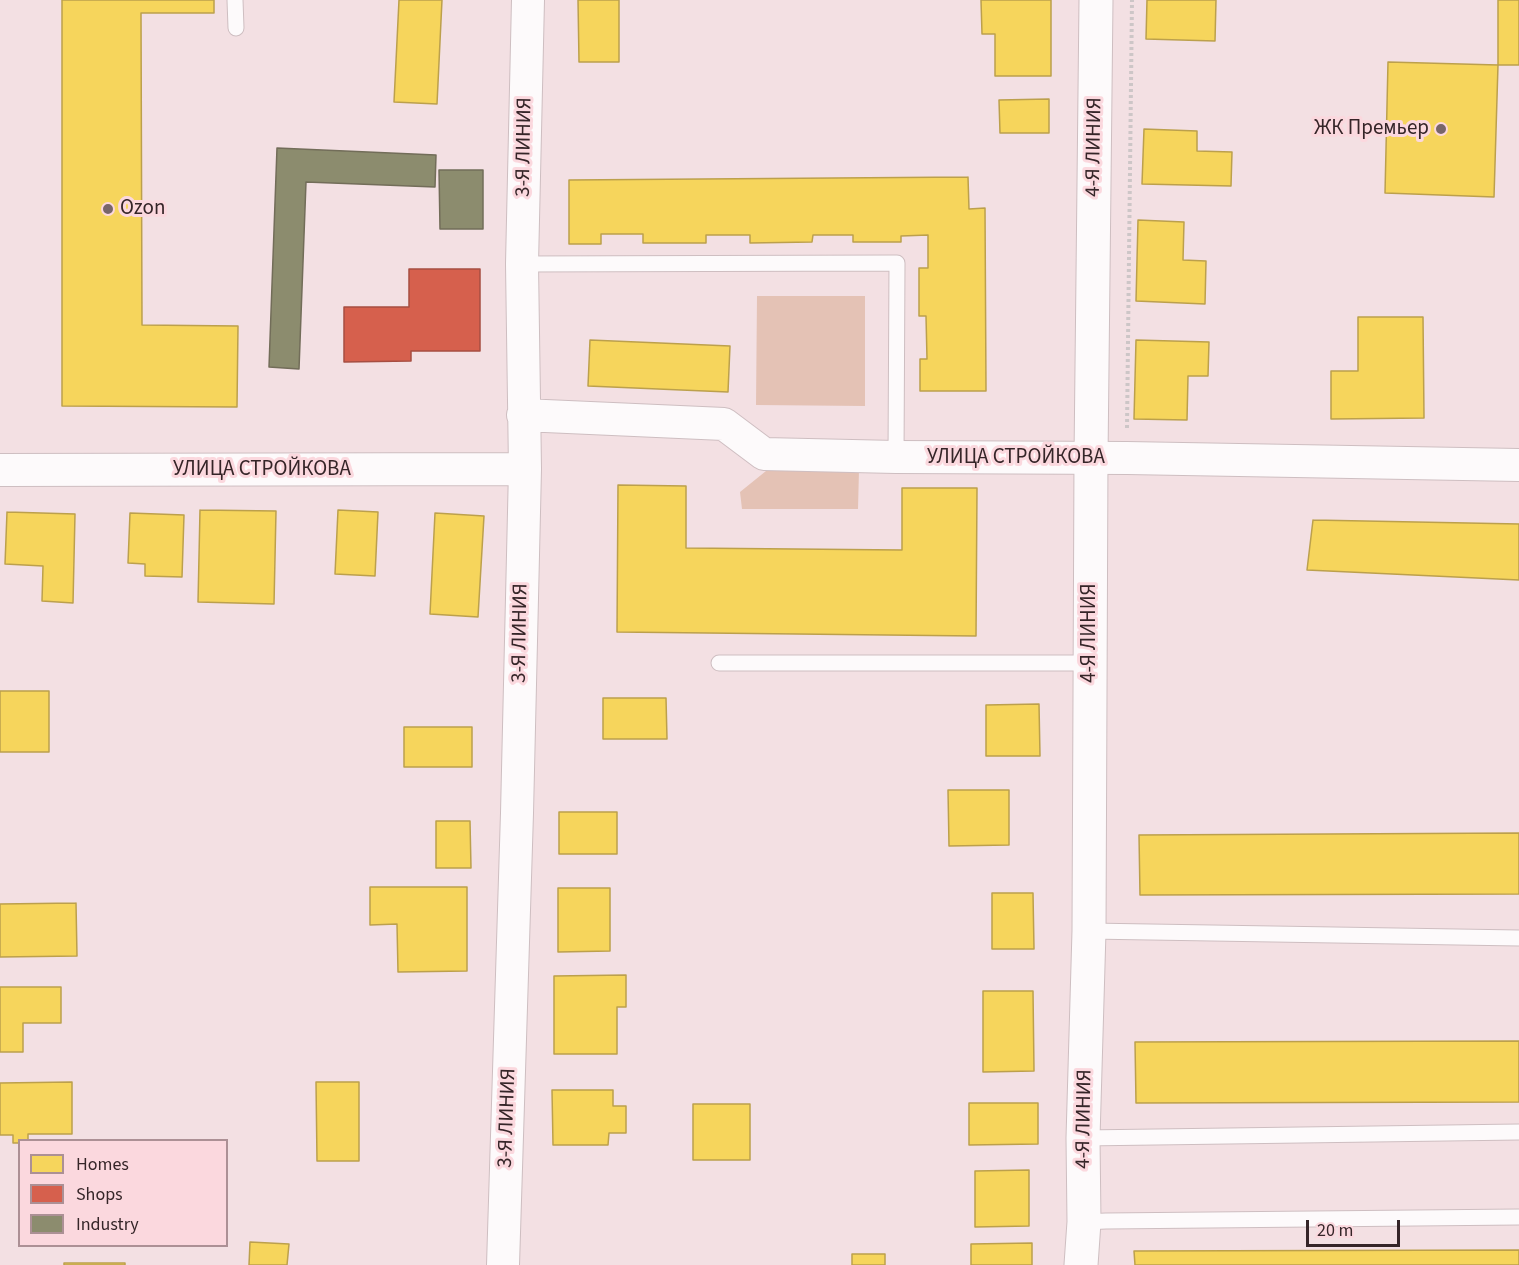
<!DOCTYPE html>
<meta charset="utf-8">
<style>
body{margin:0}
#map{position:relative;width:1519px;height:1265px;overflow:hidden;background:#f3e0e3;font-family:"Source Sans 3",sans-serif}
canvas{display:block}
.legend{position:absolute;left:18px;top:1139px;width:210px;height:108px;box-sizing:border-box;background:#fbd8de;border:2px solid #ac9095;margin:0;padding:8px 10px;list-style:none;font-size:18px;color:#352528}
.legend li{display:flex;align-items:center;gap:12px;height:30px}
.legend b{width:30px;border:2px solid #ac9095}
.scale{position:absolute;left:1306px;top:1220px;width:94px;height:27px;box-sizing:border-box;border:3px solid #352528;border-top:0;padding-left:8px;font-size:18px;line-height:21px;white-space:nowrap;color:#352528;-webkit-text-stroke:4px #fbd8de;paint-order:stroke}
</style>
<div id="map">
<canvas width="1519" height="1265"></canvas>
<ul class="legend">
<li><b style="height:16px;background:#f6d55c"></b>Homes</li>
<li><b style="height:16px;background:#d6604d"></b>Shops</li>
<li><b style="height:16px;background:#8c8c6e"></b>Industry</li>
</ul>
<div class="scale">20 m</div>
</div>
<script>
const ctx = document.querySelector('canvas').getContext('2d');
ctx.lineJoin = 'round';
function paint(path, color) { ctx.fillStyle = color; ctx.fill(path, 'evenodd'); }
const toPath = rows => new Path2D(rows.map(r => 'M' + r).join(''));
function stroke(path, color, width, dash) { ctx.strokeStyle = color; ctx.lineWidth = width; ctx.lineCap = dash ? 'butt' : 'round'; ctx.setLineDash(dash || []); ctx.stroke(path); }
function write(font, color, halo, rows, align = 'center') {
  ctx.font = font + ' "Source Sans 3",sans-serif'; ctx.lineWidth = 6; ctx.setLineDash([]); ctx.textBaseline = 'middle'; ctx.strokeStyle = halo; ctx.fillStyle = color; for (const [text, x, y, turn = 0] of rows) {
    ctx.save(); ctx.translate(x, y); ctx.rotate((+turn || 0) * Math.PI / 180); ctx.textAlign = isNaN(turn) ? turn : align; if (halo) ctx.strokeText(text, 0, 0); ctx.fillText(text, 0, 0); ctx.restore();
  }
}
const green = toPath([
 [757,296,865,296,865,406,756,405],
 [859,470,858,509,742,509,740,492,766,471]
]);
const homes = toPath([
 [62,0,214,0,214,13,141,13,142,325,238,326,237,407,62,406,62,0],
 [399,0,442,0,437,104,394,102,399,0],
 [578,0,619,0,619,62,579,62,578,0],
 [981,0,1051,0,1051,76,995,76,995,34,982,34,981,0],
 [1147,0,1216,0,1215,41,1146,39,1147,0],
 [1498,0,1519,0,1519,65,1498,65,1498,0],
 [1388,62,1498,65,1494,197,1385,193,1388,62],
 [1049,99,1049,133,1000,133,999,100,1049,99],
 [1144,129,1197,131,1197,151,1232,152,1231,186,1142,184,1144,129],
 [968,177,969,209,985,208,986,391,920,391,920,359,927,359,926,316,919,316,919,268,928,268,928,235,901,236,901,242,853,242,853,235,813,235,812,242,750,243,750,235,706,235,706,243,643,243,643,234,601,234,601,244,569,244,569,180,968,177],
 [1138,220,1184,222,1183,260,1206,261,1205,304,1136,301,1138,220],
 [1358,317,1423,317,1424,418,1331,419,1331,371,1358,371,1358,317],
 [590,340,730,346,728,392,588,386,590,340],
 [1136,340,1209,342,1208,376,1188,376,1187,420,1134,419,1136,340],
 [618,485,686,486,686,548,902,550,902,488,977,488,976,636,617,632,618,485],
 [200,510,276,511,274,604,198,602,200,510],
 [338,510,378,512,375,576,335,574,338,510],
 [7,512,75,514,73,603,42,601,43,566,5,564,7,512],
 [130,513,184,515,182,577,145,576,145,564,128,563,130,513],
 [435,513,484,516,478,617,430,614,435,513],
 [1313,520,1519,524,1519,580,1307,570,1313,520],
 [0,691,49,691,49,752,0,752,0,691],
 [603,698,666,698,667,739,603,739,603,698],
 [1039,704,1040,756,986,756,986,705,1039,704],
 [404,727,472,727,472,767,404,767,404,727],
 [948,790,1009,790,1009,845,949,846,948,790],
 [559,812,617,812,617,854,559,854,559,812],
 [436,821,470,821,471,868,436,868,436,821],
 [1519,833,1519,894,1140,895,1139,835,1519,833],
 [370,887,467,887,467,971,398,972,397,924,370,925,370,887],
 [558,888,610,888,610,951,558,952,558,888],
 [992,893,1033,893,1034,949,992,949,992,893],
 [76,903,77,956,0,957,0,904,76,903],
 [626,975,626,1007,617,1007,617,1054,554,1054,554,976,626,975],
 [0,987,61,987,61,1023,23,1023,23,1052,0,1052,0,987],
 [983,991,1033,991,1034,1071,983,1072,983,991],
 [1519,1041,1519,1102,1136,1103,1135,1042,1519,1041],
 [72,1082,72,1134,28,1134,28,1140,20,1140,20,1143,13,1143,13,1135,0,1135,0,1083,72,1082],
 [316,1082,359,1082,359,1161,317,1161,316,1082],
 [552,1090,613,1090,613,1106,626,1106,626,1133,609,1133,608,1145,553,1145,552,1090],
 [969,1103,1038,1103,1038,1144,969,1145,969,1103],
 [693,1104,750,1104,750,1160,693,1160,693,1104],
 [1029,1170,1029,1226,975,1227,975,1171,1029,1170],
 [250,1242,289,1244,287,1265,249,1265,250,1242],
 [1032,1243,1032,1265,971,1265,971,1244,1032,1243],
 [1519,1250,1519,1265,1135,1265,1134,1251,1519,1250],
 [852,1254,885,1254,885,1265,852,1265,852,1254],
 [64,1263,125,1263,125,1265,64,1265,64,1263]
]);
const shops = toPath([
 [409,269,480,269,480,351,411,351,411,361,344,362,344,307,409,307,409,269]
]);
const industry = toPath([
 [277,148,436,155,435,187,306,182,299,369,269,367,277,148],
 [439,170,483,170,483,229,440,229,439,170]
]);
const path = toPath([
 [1127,428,1132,0]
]);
const lane = toPath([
 [235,0,236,28],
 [522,264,897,263,896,457],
 [719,663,1090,663],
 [1089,931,1519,938],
 [1083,1138,1519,1132],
 [1084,1222,1106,1221,1519,1217]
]);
const street = toPath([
 [523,415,724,424,764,454,896,457,1127,458,1519,465],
 [0,470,525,469],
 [503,1265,517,813,525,469,522,264,528,0]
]);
const secondary = toPath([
 [1081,1265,1084,1222,1083,1138,1089,931,1091,458,1096,0]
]);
const markers = [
 [1441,129,6,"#786669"],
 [108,209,6,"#786669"]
];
const poiNames = [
 ["ЖК Премьер",1429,129],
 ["Ozon",120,209,"left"]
];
const streetNames = [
 ["3-Я ЛИНИЯ",525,147,-89],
 ["4-Я ЛИНИЯ",1095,147,-89],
 ["УЛИЦА СТРОЙКОВА",1016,458],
 ["УЛИЦА СТРОЙКОВА",262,470],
 ["3-Я ЛИНИЯ",521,633,-89],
 ["4-Я ЛИНИЯ",1090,633,-90],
 ["3-Я ЛИНИЯ",508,1118,-88],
 ["4-Я ЛИНИЯ",1085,1119,-89]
];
paint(green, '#e4c2b5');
paint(homes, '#f6d55c');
stroke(homes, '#bca04c', 1.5);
paint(shops, '#d6604d');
stroke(shops, '#a64e42', 1.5);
paint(industry, '#8c8c6e');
stroke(industry, '#726d59', 1.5);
stroke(lane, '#cebec1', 17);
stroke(street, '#cebec1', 34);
stroke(secondary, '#cebec1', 35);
stroke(path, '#cdc6c7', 4, [3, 3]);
stroke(lane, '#fdfafb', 15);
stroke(street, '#fdfafb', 32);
stroke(secondary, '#fdfafb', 33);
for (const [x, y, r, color] of markers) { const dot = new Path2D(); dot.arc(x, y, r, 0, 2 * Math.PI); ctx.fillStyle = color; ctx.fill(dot); stroke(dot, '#fbd8de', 2); }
write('21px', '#352528', '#fbd8de', poiNames, 'right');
write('21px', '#352528', '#fbd8de', streetNames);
</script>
